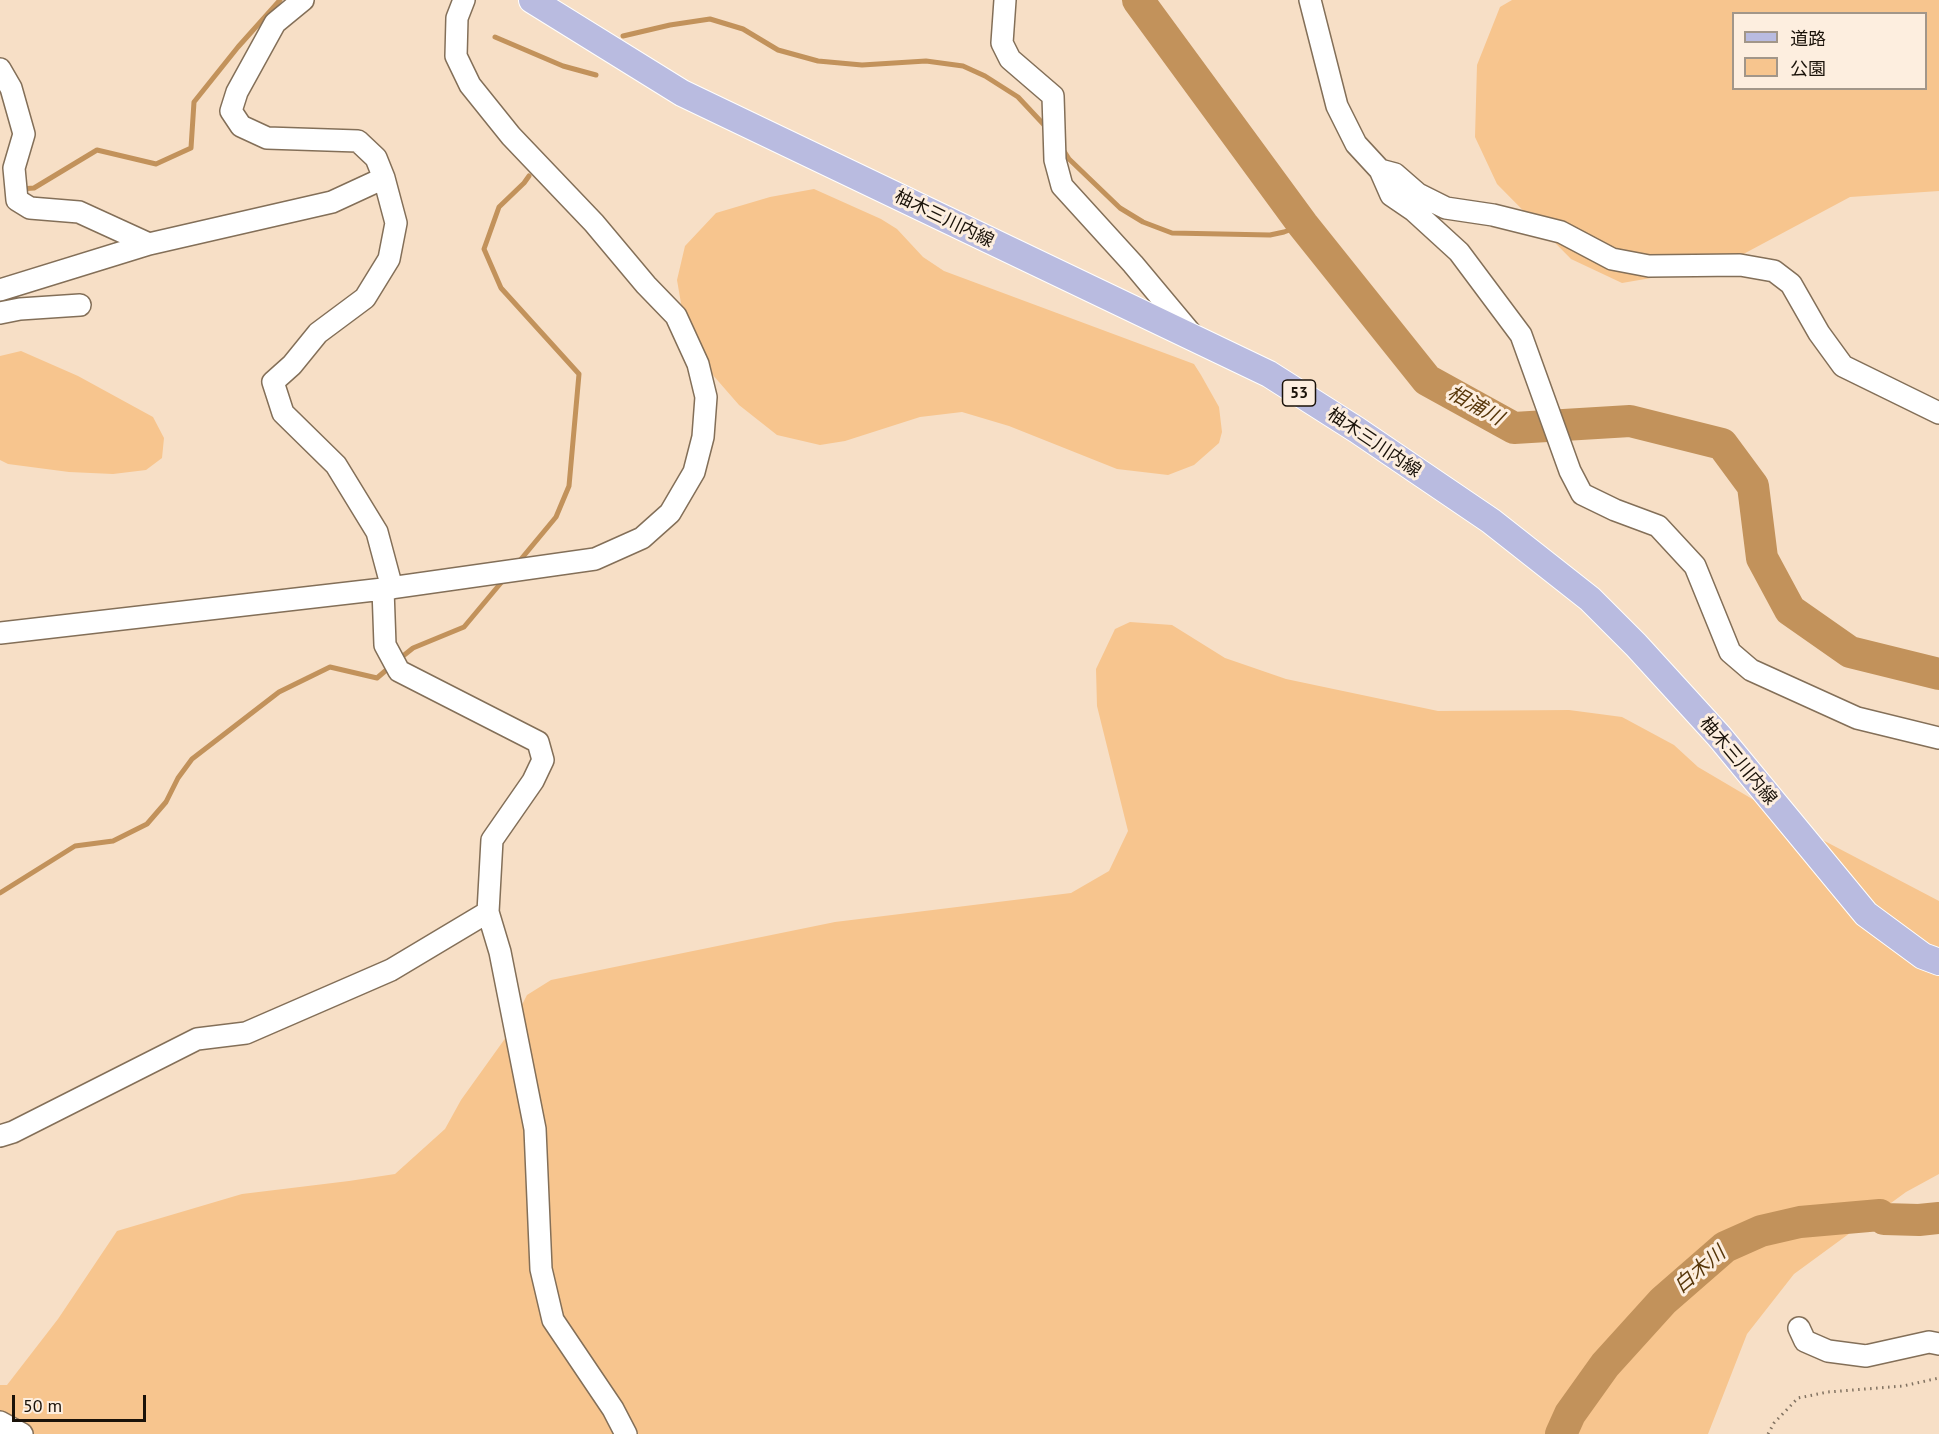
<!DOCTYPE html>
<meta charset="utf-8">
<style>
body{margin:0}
#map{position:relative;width:1939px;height:1434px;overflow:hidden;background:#f7dfc6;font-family:"PT Sans","Noto Sans JP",sans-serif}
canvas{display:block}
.legend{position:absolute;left:1732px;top:12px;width:195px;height:78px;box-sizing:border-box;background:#fdeedf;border:2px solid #a29689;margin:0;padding:8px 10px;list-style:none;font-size:18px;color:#1a1209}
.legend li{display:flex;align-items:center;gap:12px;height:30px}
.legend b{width:30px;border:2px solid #a29689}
.scale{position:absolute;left:12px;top:1395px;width:134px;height:27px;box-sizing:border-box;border:3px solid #1a1209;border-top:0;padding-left:8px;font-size:18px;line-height:21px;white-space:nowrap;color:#1a1209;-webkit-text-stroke:4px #fdeedf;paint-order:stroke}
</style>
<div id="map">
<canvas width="1939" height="1434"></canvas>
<ul class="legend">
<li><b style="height:8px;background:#b9bbe0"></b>道路</li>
<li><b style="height:16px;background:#f7c58e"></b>公園</li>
</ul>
<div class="scale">50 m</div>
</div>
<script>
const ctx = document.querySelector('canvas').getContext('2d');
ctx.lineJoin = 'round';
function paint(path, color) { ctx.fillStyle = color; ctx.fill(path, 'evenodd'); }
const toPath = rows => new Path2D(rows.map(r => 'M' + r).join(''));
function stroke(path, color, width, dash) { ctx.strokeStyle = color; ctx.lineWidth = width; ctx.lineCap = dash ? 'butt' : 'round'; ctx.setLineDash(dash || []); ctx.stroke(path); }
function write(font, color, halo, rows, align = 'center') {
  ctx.font = font + ' "PT Sans","Noto Sans JP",sans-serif'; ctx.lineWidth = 6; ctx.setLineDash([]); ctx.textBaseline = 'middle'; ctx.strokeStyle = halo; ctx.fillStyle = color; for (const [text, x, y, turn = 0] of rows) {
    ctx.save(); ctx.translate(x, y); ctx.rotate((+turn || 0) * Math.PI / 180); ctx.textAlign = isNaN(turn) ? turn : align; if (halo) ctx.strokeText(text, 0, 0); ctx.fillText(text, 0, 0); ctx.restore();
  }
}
const green = toPath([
 [1512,0,1939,0,1939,191,1850,197,1721,266,1622,283,1571,259,1497,184,1475,137,1477,65,1500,7],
 [1734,14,1926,14,1926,88,1734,88],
 [814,189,881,219,897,229,923,257,944,271,1194,364,1201,375,1219,407,1222,432,1219,443,1194,465,1168,475,1117,469,1009,426,962,412,920,417,845,441,820,445,777,435,739,405,705,366,683,315,677,280,685,246,716,213,770,197],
 [21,351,78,376,153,417,164,438,162,458,146,470,113,474,69,472,8,464,0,460,0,356],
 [1130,622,1172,625,1225,658,1286,679,1438,711,1569,710,1622,717,1674,745,1698,767,1815,836,1939,901,1939,1174,1906,1192,1794,1274,1747,1334,1708,1434,0,1434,0,1385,7,1385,58,1319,117,1231,242,1194,349,1181,395,1174,445,1129,461,1100,504,1040,527,995,551,980,835,922,1071,893,1109,871,1128,831,1097,706,1096,669,1115,629]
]);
const stream = toPath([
 [623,36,670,25,710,19,743,29,778,50,818,61,862,65,926,61,963,66,985,76,1018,97,1047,128],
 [495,37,563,66,596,75],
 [1062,148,1069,159,1120,208,1143,222,1172,233,1270,235,1284,232,1303,225],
 [20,189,34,188,97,150,156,164,191,148,194,102,238,47,280,0],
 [517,564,556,517,569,486,579,374,501,288,484,249,499,207,524,183,529,176],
 [398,660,413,648,464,627,505,578],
 [0,893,75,846,113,841,147,824,166,802,178,778,192,759,279,692,330,667,377,678,391,666]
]);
const river = toPath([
 [1138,0,1303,225,1427,380,1514,428,1630,421,1722,444,1753,486,1762,558,1790,610,1850,652,1939,674],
 [1561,1434,1570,1414,1605,1365,1663,1301,1725,1247,1761,1231,1800,1222,1880,1215,1884,1219,1919,1220,1939,1218]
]);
const path = toPath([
 [1768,1434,1774,1423,1798,1398,1828,1392,1903,1386,1939,1378]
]);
const minor = toPath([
 [303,0,275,23,237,92,231,111,241,126,267,138,358,141,376,158,384,178,396,223,389,259,365,298,318,333,292,365,273,382,283,413,336,465,377,532,392,588],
 [1005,0,1002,43,1010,59,1053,96,1055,160,1062,186,1133,264,1194,337],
 [1310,0,1337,106,1356,144,1380,170,1391,195,1413,210,1459,252,1521,335,1570,471,1582,494,1615,510,1658,526,1695,566,1730,652,1751,670,1857,718,1939,738],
 [0,69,11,88,24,134,14,168,17,200,30,208,79,212,149,244],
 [1380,170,1395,174,1418,194,1446,208,1493,215,1561,232,1612,259,1649,266,1740,265,1774,271,1791,284,1819,333,1843,366,1939,413],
 [0,290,149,244,332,202,384,178],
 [0,313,20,309,80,305],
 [383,589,385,645,399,671,538,742,543,760,533,781,492,840,488,912,500,952,535,1129,541,1269,553,1320,613,1409,626,1434],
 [0,633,383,589,595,559,642,538,670,513,694,472,703,437,706,397,698,364,676,316,646,285,594,223,511,136,470,85,456,56,457,18,464,0],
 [0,1136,13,1132,197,1039,246,1033,391,970,488,912],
 [1799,1328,1805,1341,1828,1351,1866,1356,1929,1342,1939,1344],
 [0,1422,22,1434]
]);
const major = toPath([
 [532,0,682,93,1269,374,1357,430,1491,521,1590,599,1636,645,1719,736,1866,914,1923,956,1939,962]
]);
const shields = [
 [1299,393,33]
];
const shieldNames = [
 ["53",1299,393]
];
const streetNames = [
 ["柚木三川内線",944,219,26],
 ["柚木三川内線",1374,443,34],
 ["柚木三川内線",1738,761,50]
];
const waterNames = [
 ["相浦川",1475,406,29],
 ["白木川",1700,1270,-40]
];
paint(green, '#f7c58e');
stroke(stream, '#c2925b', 5);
stroke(river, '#c2925b', 32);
stroke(minor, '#836f58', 24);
stroke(major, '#fff', 28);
stroke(path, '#817261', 3, [1.5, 4.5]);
stroke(minor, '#fff', 21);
stroke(major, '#b9bbe0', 26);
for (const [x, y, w] of shields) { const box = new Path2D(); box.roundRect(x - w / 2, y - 13, w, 26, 4.5); ctx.fillStyle = '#fdeedf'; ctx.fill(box); stroke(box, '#1a1209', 1.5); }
write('bold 16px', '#1a1209', null, shieldNames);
write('18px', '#1a1209', '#fdeedf', streetNames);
write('italic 20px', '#58370a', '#fdeedf', waterNames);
</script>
